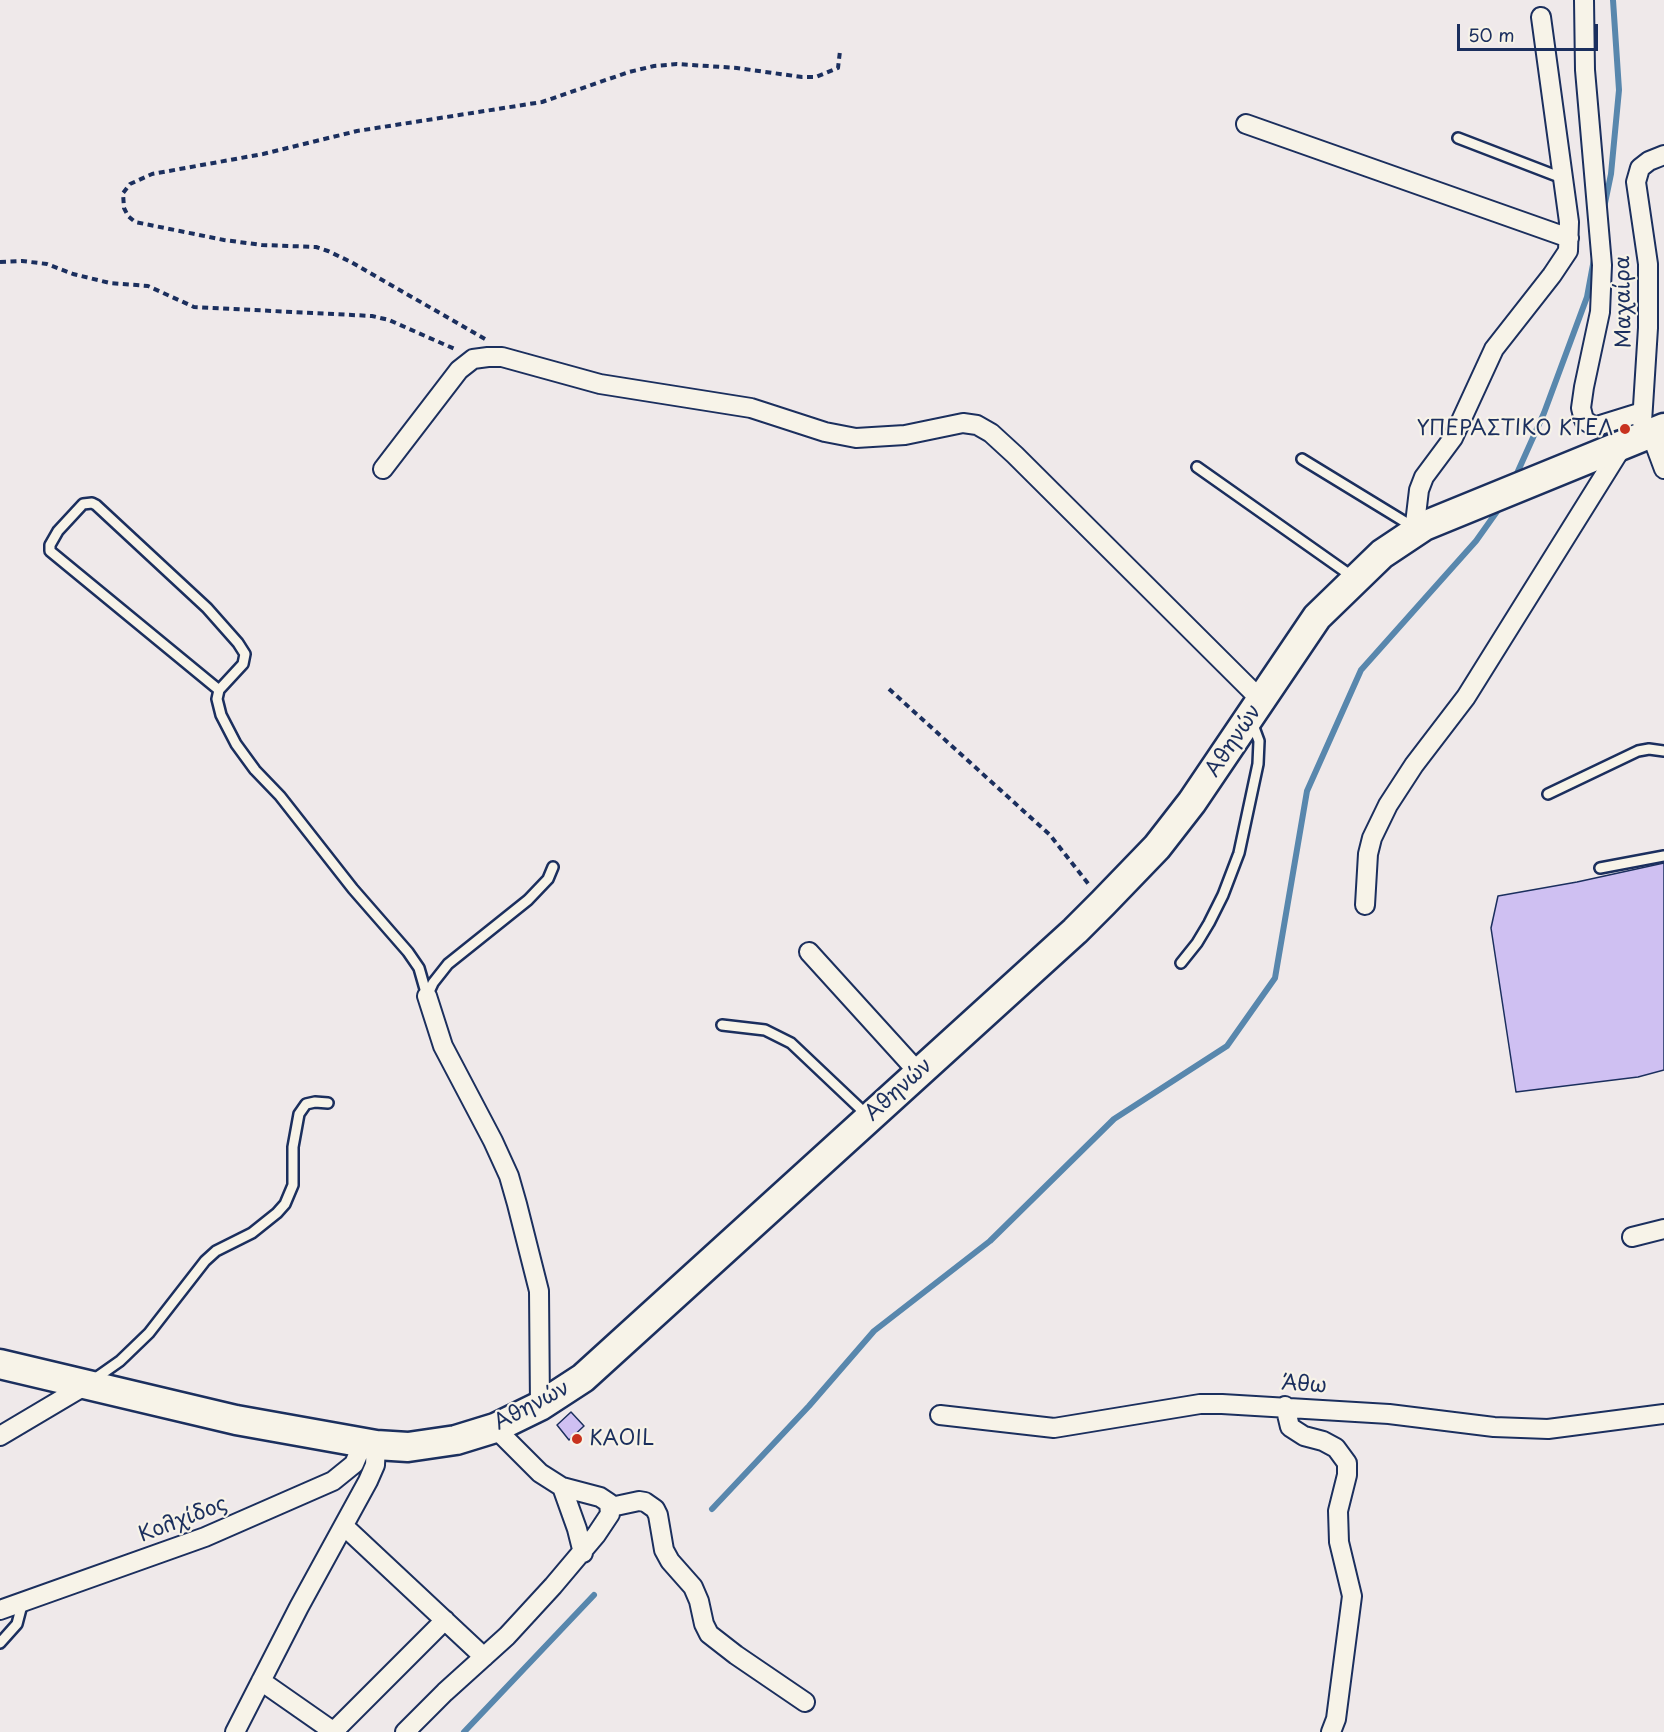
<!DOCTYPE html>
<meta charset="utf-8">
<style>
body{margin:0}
#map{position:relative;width:1664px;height:1732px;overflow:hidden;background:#efe9ea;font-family:"Playpen Sans",sans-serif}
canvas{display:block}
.scale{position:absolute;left:1457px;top:24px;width:141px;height:27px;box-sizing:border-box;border:3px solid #1b2f5e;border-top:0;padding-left:8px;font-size:18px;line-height:21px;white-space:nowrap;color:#1b2f5e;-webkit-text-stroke:4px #f7f3e8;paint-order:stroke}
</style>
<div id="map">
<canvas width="1664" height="1732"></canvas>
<div class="scale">50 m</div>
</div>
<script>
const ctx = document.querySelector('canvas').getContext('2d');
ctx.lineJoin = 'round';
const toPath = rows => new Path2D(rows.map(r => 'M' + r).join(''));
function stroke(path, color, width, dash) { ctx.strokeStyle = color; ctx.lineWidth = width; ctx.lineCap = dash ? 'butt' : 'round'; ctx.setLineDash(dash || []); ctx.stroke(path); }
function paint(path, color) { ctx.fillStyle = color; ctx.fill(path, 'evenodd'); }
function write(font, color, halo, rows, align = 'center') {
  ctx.font = font + ' "Playpen Sans",sans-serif'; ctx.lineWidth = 4.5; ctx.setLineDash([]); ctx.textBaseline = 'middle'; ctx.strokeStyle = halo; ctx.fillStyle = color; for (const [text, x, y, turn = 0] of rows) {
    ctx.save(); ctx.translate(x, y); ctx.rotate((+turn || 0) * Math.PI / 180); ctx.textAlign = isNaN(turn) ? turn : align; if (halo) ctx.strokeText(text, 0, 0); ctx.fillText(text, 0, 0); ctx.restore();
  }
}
const stream = toPath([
 [1604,208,1611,174,1619,90,1613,0],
 [1514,480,1544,413,1587,297,1594,259],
 [712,1509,809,1406,874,1331,990,1241,1114,1119,1227,1046,1275,978,1307,791,1361,670,1476,541,1503,503],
 [464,1732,594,1595]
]);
const building = toPath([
 [1664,863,1664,1070,1638,1077,1516,1092,1491,928,1498,896,1577,882,1664,863],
 [571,1412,584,1426,569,1440,557,1425,571,1412]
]);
const path = toPath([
 [0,262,22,261,47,264,73,274,110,283,148,286,194,307,372,316,389,320,457,350],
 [485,339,351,262,328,251,316,247,262,245,224,240,135,222,128,216,124,208,123,193,130,184,152,174,263,154,357,131,542,102,629,72,654,66,677,64,737,68,802,77,816,77,838,68,840,51],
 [889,689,1050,835,1090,886]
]);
const lane = toPath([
 [1458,138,1562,178],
 [1302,459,1415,528],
 [1197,467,1353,577],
 [219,690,50,551,50,545,58,531,83,504,92,503,96,505,207,608,238,643,245,654,243,664,219,690,217,699,221,715,236,744,255,770,280,796,353,889,408,952,419,968,427,996],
 [1548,794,1638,751,1649,749,1664,751],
 [1600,868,1664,856],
 [1181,963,1197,943,1209,923,1223,895,1239,853,1258,764,1259,741,1252,722],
 [427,996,433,983,448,964,528,900,548,879,553,867],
 [722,1025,765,1030,791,1043,867,1115],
 [93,1380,120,1361,149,1333,205,1261,216,1251,252,1233,277,1213,285,1204,293,1185,293,1147,299,1114,306,1104,315,1102,328,1103],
 [0,1643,17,1624,23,1601]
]);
const street = toPath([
 [1584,0,1585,70,1602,265,1600,312,1584,387,1581,408,1584,420,1592,425,1597,426,1642,412],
 [1246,124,1569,238],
 [1642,422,1648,328,1648,264,1636,182,1640,168,1649,161,1664,155],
 [1651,434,1664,469],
 [383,469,459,370,473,359,488,357,502,357,600,384,751,408,825,432,856,438,905,435,963,423,977,425,991,433,1015,455,1261,700],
 [1414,532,1419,490,1424,477,1453,438,1494,349,1552,275,1568,251,1569,222,1541,17],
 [1365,905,1368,854,1372,838,1388,805,1414,765,1466,697,1622,447],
 [809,952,918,1072],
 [427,996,443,1046,493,1141,509,1176,517,1204,539,1291,540,1406],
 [1632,1237,1664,1229],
 [1285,1406,1290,1427,1304,1436,1323,1441,1336,1448,1347,1463,1347,1475,1338,1511,1339,1542,1352,1596,1336,1719,1331,1732],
 [940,1415,1054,1428,1200,1404,1222,1404,1389,1414,1494,1427,1548,1429,1664,1414],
 [0,1436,86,1385],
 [562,1487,577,1529,583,1553],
 [611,1507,639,1501,645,1502,655,1509,658,1515,664,1550,670,1561,693,1587,699,1601,704,1624,709,1634,736,1655,805,1702],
 [345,1527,484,1657],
 [0,1610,205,1537,333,1481,354,1464,363,1443],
 [261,1681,334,1732],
 [235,1732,299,1607,368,1481,375,1465,376,1445],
 [333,1732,445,1620],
 [405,1732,445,1692,507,1636,553,1586,596,1535,610,1514,609,1503,600,1497,562,1487,540,1473,495,1428]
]);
const primary = toPath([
 [0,1364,236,1420,376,1445,408,1447,456,1440,495,1428,540,1406,583,1378,1075,931,1103,903,1157,847,1192,802,1317,617,1382,554,1424,526,1664,428]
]);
const markers = [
 [1625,429,6,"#c8321e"],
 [577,1439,6,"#c8321e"]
];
const streetNames = [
 ["Μαχαίρα",1624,302,-91],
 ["Αθηνών",1234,741,-56],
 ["Αθηνών",899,1090,-42],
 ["Άθω",1304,1385,4],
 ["Αθηνών",532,1406,-28],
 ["Κολχίδος",183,1520,-21]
];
const poiNames = [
 ["ΥΠΕΡΑΣΤΙΚΟ ΚΤΕΛ",1613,429],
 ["KAOIL",589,1439,"left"]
];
stroke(stream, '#5887ad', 6);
paint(building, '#cfc0f2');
stroke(building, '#1b2f5e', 1.5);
stroke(lane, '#1b2f5e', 14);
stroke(street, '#1b2f5e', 22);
stroke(primary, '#1b2f5e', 33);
stroke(path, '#1b2f5e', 4, [6, 4.5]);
stroke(lane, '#f7f3e8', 9);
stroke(street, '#f7f3e8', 18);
stroke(primary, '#f7f3e8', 28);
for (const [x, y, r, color] of markers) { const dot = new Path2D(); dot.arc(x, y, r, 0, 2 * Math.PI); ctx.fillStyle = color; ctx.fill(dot); stroke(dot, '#f7f3e8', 2); }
write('21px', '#1b2f5e', '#f7f3e8', streetNames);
write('21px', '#1b2f5e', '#f7f3e8', poiNames, 'right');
</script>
